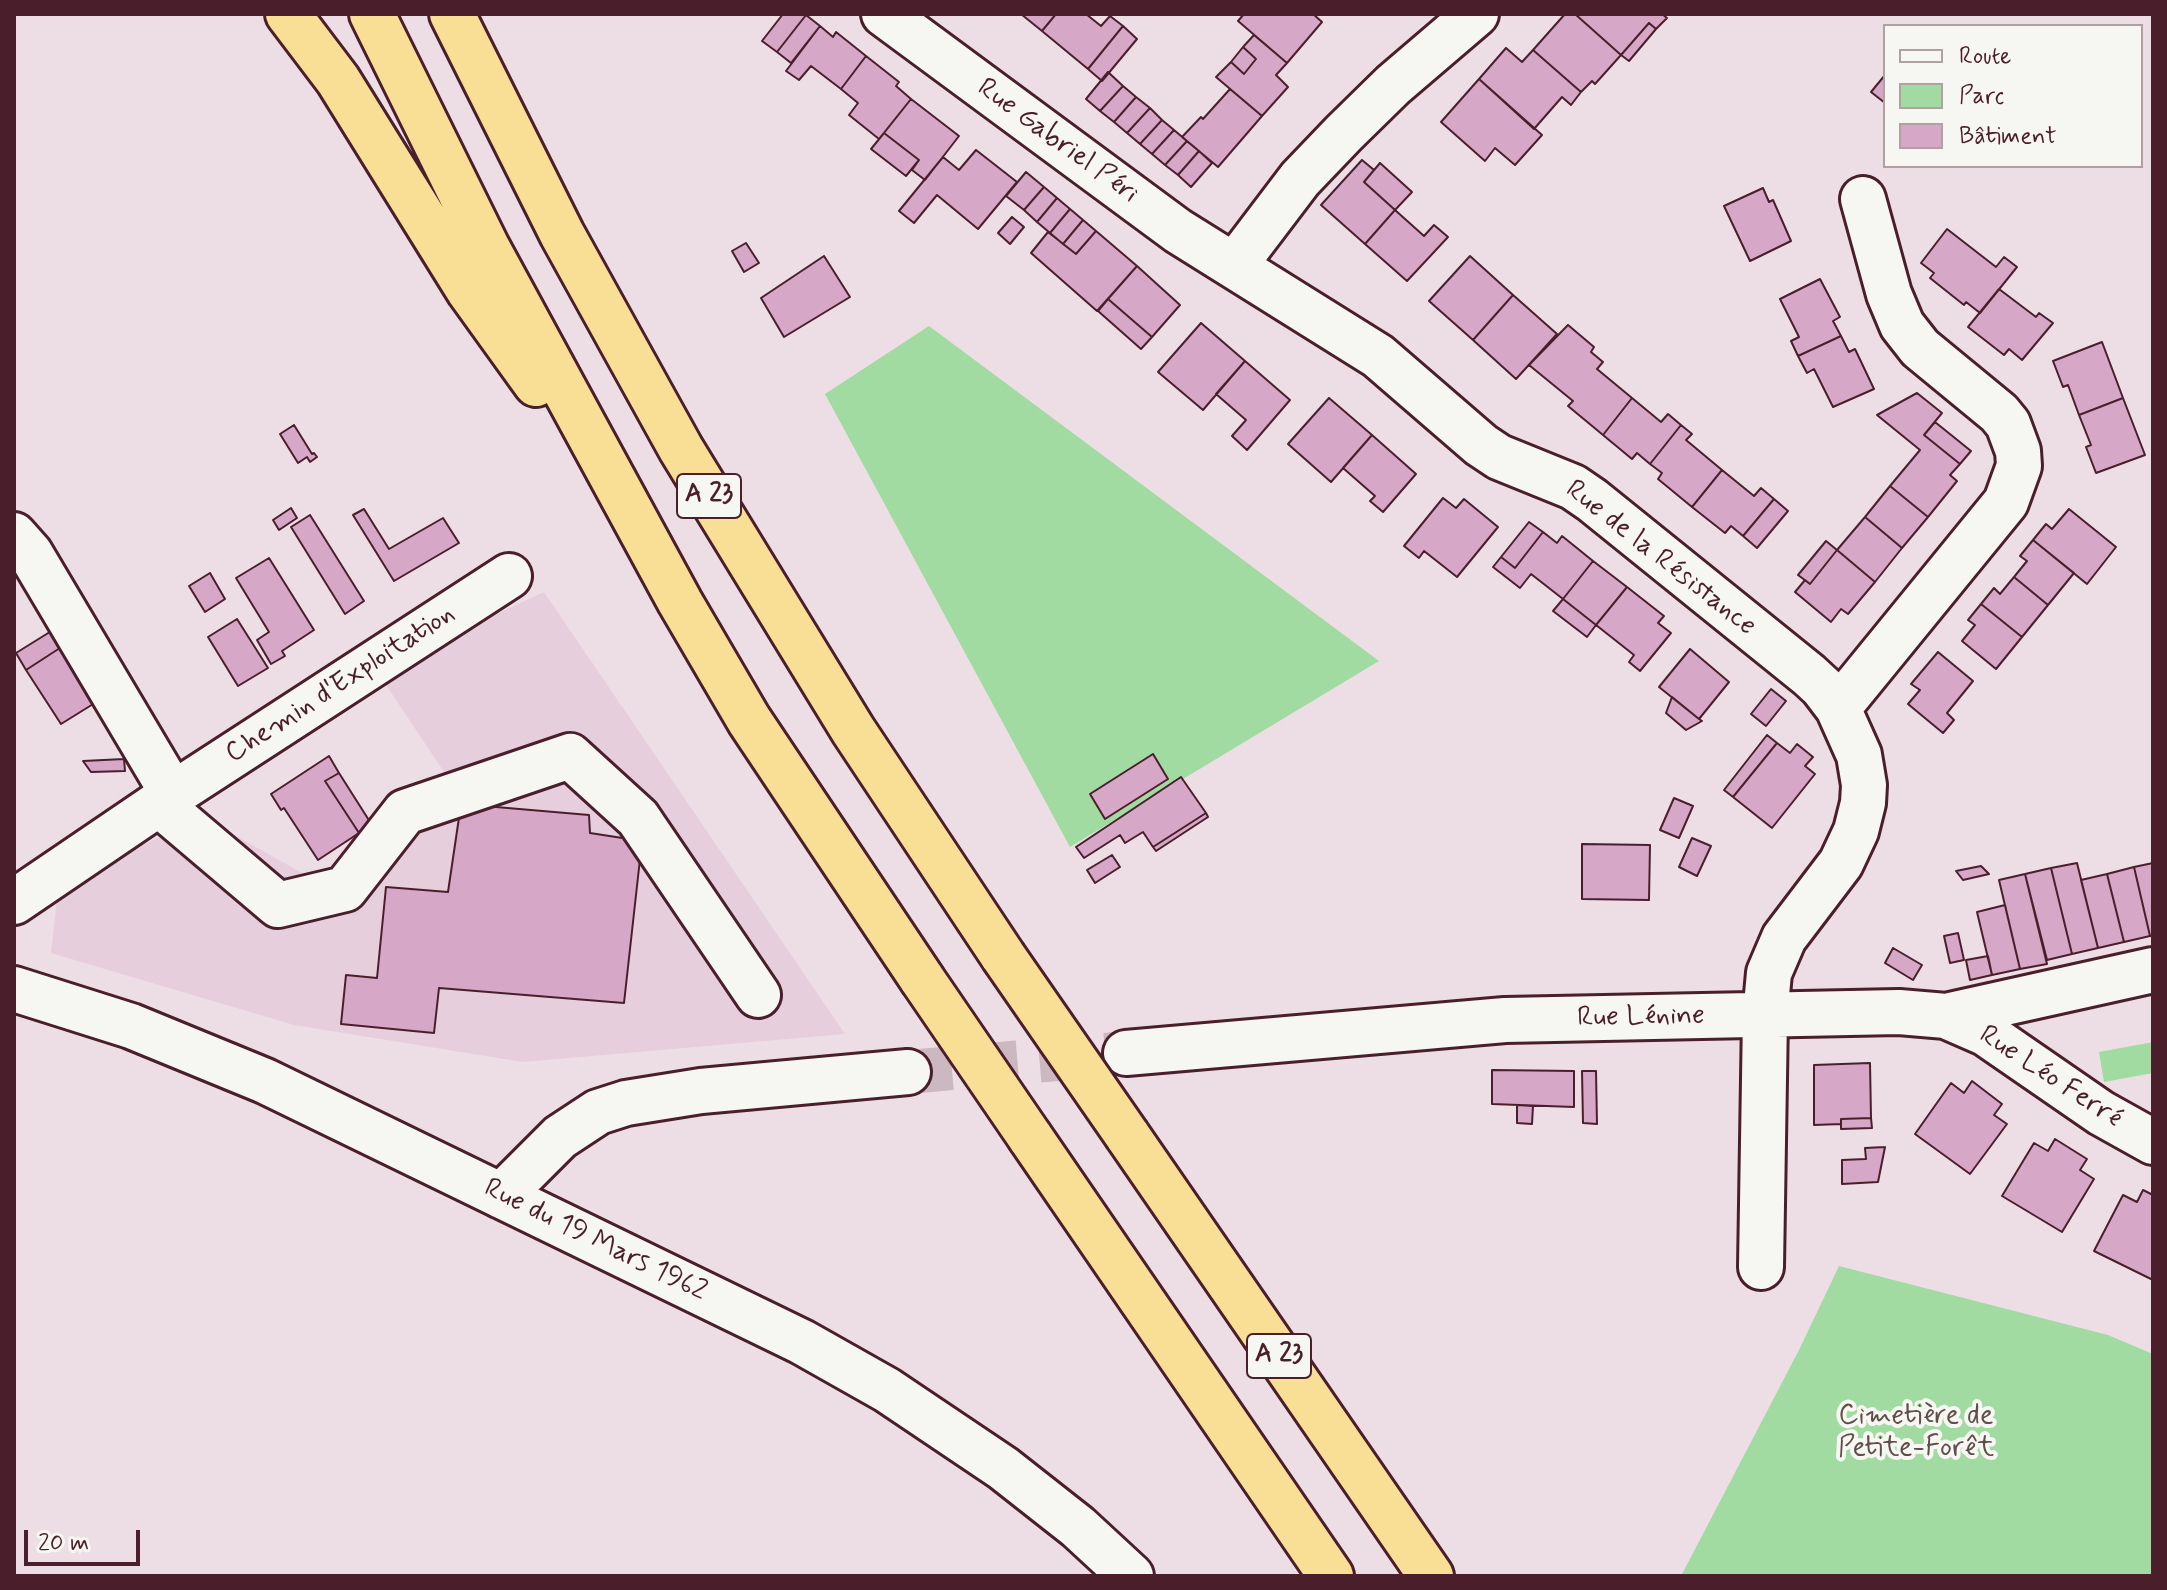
<!DOCTYPE html>
<meta charset="utf-8">
<style>
body{margin:0}
#map{position:relative;width:2167px;height:1590px;overflow:hidden;background:#eddee5;font-family:Mynerve,sans-serif}
canvas{display:block}
.frame{position:absolute;inset:0;border:16px solid #4a1f2b;pointer-events:none}
.legend{position:absolute;left:1883px;top:24px;width:260px;height:144px;box-sizing:border-box;background:#f6f6f2;border:2px solid #b1a0a2;margin:0;padding:10px 14px;list-style:none;font-size:24px;color:#4a1f2b}
.legend li{display:flex;align-items:center;gap:16px;height:40px}
.legend b{width:40px;border:2px solid #b1a0a2}
.scale{position:absolute;left:24px;top:1530px;width:116px;height:36px;box-sizing:border-box;border:4px solid #4a1f2b;border-top:0;padding-left:10px;font-size:24px;line-height:28px;white-space:nowrap;color:#4a1f2b;-webkit-text-stroke:6px #f6f6f2;paint-order:stroke}
</style>
<div id="map">
<canvas width="2167" height="1590"></canvas>
<div class="frame"></div>
<ul class="legend">
<li><b style="height:10px;background:#f6f6f2"></b>Route</li>
<li><b style="height:22px;background:#a1dba1"></b>Parc</li>
<li><b style="height:22px;background:#d7a7c8"></b>Bâtiment</li>
</ul>
<div class="scale">20 m</div>
</div>
<script>
const ctx = document.querySelector('canvas').getContext('2d');
ctx.lineJoin = 'round';
function paint(path, color) { ctx.fillStyle = color; ctx.fill(path, 'evenodd'); }
const toPath = rows => new Path2D(rows.map(r => 'M' + r).join(''));
function stroke(path, color, width, dash) { ctx.strokeStyle = color; ctx.lineWidth = width; ctx.lineCap = dash ? 'butt' : 'round'; ctx.setLineDash(dash || []); ctx.stroke(path); }
function write(font, color, halo, rows, align = 'center') {
  ctx.font = font + ' Mynerve,sans-serif'; ctx.lineWidth = 8; ctx.setLineDash([]); ctx.textBaseline = 'middle'; ctx.strokeStyle = halo; ctx.fillStyle = color; for (const [text, x, y, turn = 0] of rows) {
    ctx.save(); ctx.translate(x, y); ctx.rotate((+turn || 0) * Math.PI / 180); ctx.textAlign = isNaN(turn) ? turn : align; if (halo) ctx.strokeText(text, 0, 0); ctx.fillText(text, 0, 0); ctx.restore();
  }
}
const built = toPath([
 [544,592,845,1034,523,1062,294,1025,51,953,59,881,204,818,313,879,448,778,376,670]
]);
const green = toPath([
 [929,326,1379,661,1070,847,825,394],
 [2153,1042,2153,1073,2104,1082,2099,1052],
 [1839,1266,2108,1335,2153,1354,2153,1576,1681,1576,1799,1350]
]);
const building = toPath([
 [783,14,806,15,777,52,762,41,783,14],
 [1021,14,1056,14,1042,31,1021,14],
 [1056,14,1086,14,1101,26,1110,16,1123,26,1088,69,1042,31,1056,14],
 [1244,14,1313,14,1322,22,1287,63,1238,21,1244,14],
 [1565,14,1575,14,1621,55,1595,84,1592,81,1581,92,1533,50,1565,14],
 [1575,14,1662,14,1667,18,1656,29,1649,23,1621,55,1575,14],
 [806,15,820,26,791,63,777,52,806,15],
 [1649,23,1656,29,1629,61,1621,55,1649,23],
 [820,26,833,37,836,32,866,56,841,89,811,66,799,80,786,71,820,26],
 [1123,26,1137,39,1102,81,1088,69,1123,26],
 [1254,35,1287,63,1276,75,1288,87,1262,116,1216,77,1231,62,1244,74,1256,59,1243,47,1254,35],
 [1243,47,1256,59,1244,74,1231,62,1243,47],
 [1506,48,1522,62,1533,50,1581,92,1571,105,1562,97,1534,129,1479,79,1506,48],
 [866,56,899,82,896,86,911,99,879,139,849,115,858,103,841,89,866,56],
 [1108,72,1123,86,1100,111,1086,99,1108,72],
 [1885,75,1885,103,1871,92,1885,75],
 [1479,79,1542,135,1515,165,1495,148,1485,161,1441,122,1479,79],
 [1123,86,1136,97,1114,122,1100,111,1123,86],
 [1230,89,1262,116,1218,167,1182,137,1201,117,1203,119,1230,89],
 [1136,97,1150,108,1127,133,1114,122,1136,97],
 [911,99,959,136,925,180,912,170,919,160,884,133,911,99],
 [1150,108,1162,120,1140,144,1127,133,1150,108],
 [1162,120,1174,130,1152,154,1140,144,1162,120],
 [1174,130,1187,141,1165,165,1152,154,1174,130],
 [884,133,919,160,906,176,871,149,884,133],
 [1187,141,1199,151,1178,175,1165,165,1187,141],
 [976,150,1017,182,978,229,937,195,914,223,899,211,943,157,959,170,976,150],
 [1199,151,1212,163,1191,187,1178,175,1199,151],
 [1362,160,1374,170,1364,182,1395,210,1365,244,1321,205,1362,160],
 [1380,163,1412,192,1395,210,1364,182,1380,163],
 [1026,172,1044,187,1024,210,1006,196,1026,172],
 [1044,187,1057,198,1037,222,1024,210,1044,187],
 [1763,188,1769,202,1773,200,1791,241,1750,261,1724,206,1763,188],
 [1057,198,1070,209,1050,233,1037,222,1057,198],
 [1070,209,1083,220,1063,244,1050,233,1070,209],
 [1395,210,1424,236,1434,225,1448,237,1407,281,1365,244,1395,210],
 [1012,217,1024,227,1010,244,998,233,1012,217],
 [1083,220,1096,231,1076,254,1063,244,1083,220],
 [1947,229,1996,267,2004,257,2017,267,1980,313,1966,302,1964,305,1930,278,1934,273,1921,263,1947,229],
 [1096,231,1137,266,1097,311,1031,253,1048,232,1076,254,1096,231],
 [746,243,759,263,744,272,732,251,746,243],
 [824,256,850,297,784,337,761,298,824,256],
 [1470,256,1513,295,1473,340,1429,301,1470,256],
 [1137,266,1180,305,1152,337,1108,299,1137,266],
 [1820,279,1840,317,1833,321,1841,336,1798,356,1791,341,1799,337,1780,299,1820,279],
 [1999,289,2036,317,2039,313,2053,323,2022,360,2009,349,2004,355,1968,327,1999,289],
 [1513,295,1557,334,1516,379,1473,340,1513,295],
 [1108,299,1152,337,1141,349,1098,311,1108,299],
 [1201,323,1245,361,1203,410,1158,372,1201,323],
 [1568,325,1594,347,1591,352,1603,362,1597,369,1632,398,1603,435,1568,406,1573,401,1529,365,1568,325],
 [1841,336,1849,352,1855,349,1874,389,1833,407,1814,369,1807,373,1798,356,1841,336],
 [2102,342,2123,398,2079,415,2068,385,2063,387,2053,361,2102,342],
 [1245,361,1290,400,1247,450,1232,436,1246,420,1216,394,1245,361],
 [1917,393,1942,413,1924,435,1960,464,1950,475,1957,481,1928,517,1890,486,1920,450,1877,415,1917,393],
 [1329,398,1372,435,1331,482,1288,444,1329,398],
 [1632,398,1661,422,1668,414,1681,425,1650,464,1637,453,1632,459,1603,435,1632,398],
 [2123,398,2145,455,2096,473,2086,447,2091,445,2079,415,2123,398],
 [1935,422,1971,451,1960,464,1924,435,1935,422],
 [294,425,312,454,314,453,317,457,310,462,307,457,298,463,280,434,294,425],
 [1681,425,1692,434,1686,440,1722,470,1692,507,1658,479,1662,473,1650,464,1681,425],
 [1372,435,1416,474,1383,512,1370,501,1375,496,1343,468,1372,435],
 [1722,470,1754,496,1761,488,1774,499,1743,536,1731,526,1725,533,1692,507,1722,470],
 [1890,486,1928,517,1902,548,1865,517,1890,486],
 [1443,498,1456,508,1464,499,1498,527,1457,577,1424,551,1419,558,1404,546,1443,498],
 [1774,499,1788,511,1757,548,1743,536,1774,499],
 [291,508,297,518,279,530,273,520,291,508],
 [364,509,389,549,443,518,459,543,394,581,353,515,364,509],
 [2069,509,2116,547,2087,584,2033,540,2046,524,2052,529,2069,509],
 [310,515,364,601,345,614,291,527,310,515],
 [1865,517,1902,548,1875,582,1837,550,1865,517],
 [1529,522,1543,532,1515,568,1501,557,1529,522],
 [1543,532,1557,543,1562,536,1593,561,1563,599,1531,574,1520,588,1493,567,1501,557,1515,568,1543,532],
 [2033,540,2074,573,2048,605,2014,577,2027,561,2020,556,2033,540],
 [1826,541,1837,550,1810,584,1798,575,1826,541],
 [1837,550,1875,582,1848,614,1841,609,1831,622,1795,592,1805,580,1810,584,1837,550],
 [269,558,314,630,282,651,285,656,271,664,257,640,269,632,236,578,269,558],
 [1593,561,1627,587,1596,625,1563,599,1593,561],
 [210,573,225,599,205,612,189,586,210,573],
 [2014,577,2048,605,2022,637,1981,604,1994,588,2000,594,2014,577],
 [1627,587,1664,616,1658,623,1671,633,1640,671,1629,662,1634,655,1596,625,1627,587],
 [1563,599,1596,625,1587,637,1553,611,1563,599],
 [1981,604,2022,637,1996,669,1962,641,1975,625,1968,620,1981,604],
 [237,619,268,668,238,686,208,637,237,619],
 [53,630,63,646,26,670,16,653,53,630],
 [63,646,98,701,61,724,26,670,63,646],
 [1690,649,1729,682,1699,719,1659,687,1690,649],
 [1938,652,1973,681,1947,713,1954,720,1943,733,1908,704,1920,690,1911,684,1938,652],
 [1771,689,1786,701,1766,726,1751,714,1771,689],
 [1672,697,1699,719,1702,721,1686,730,1666,713,1672,697],
 [1767,735,1777,743,1733,797,1724,790,1767,735],
 [1777,743,1790,753,1797,744,1813,757,1805,766,1815,774,1772,828,1733,797,1777,743],
 [1153,754,1168,779,1105,819,1090,794,1153,754],
 [329,756,339,773,325,781,359,833,318,860,284,808,281,810,271,794,329,756],
 [124,759,125,771,91,772,83,761,124,759],
 [339,773,372,825,359,833,325,781,339,773],
 [1181,777,1206,813,1153,847,1143,832,1125,843,1120,835,1084,858,1076,847,1181,777],
 [1674,798,1693,806,1679,838,1660,830,1674,798],
 [461,804,589,815,590,833,642,841,624,1003,439,988,434,1033,341,1024,346,975,377,978,386,887,448,892,461,804],
 [1206,813,1208,817,1156,851,1153,847,1206,813],
 [1692,838,1711,846,1697,876,1679,867,1692,838],
 [1582,844,1650,845,1649,900,1582,899,1582,844],
 [1112,855,1120,867,1095,883,1087,870,1112,855],
 [2077,863,2098,948,2072,954,2051,868,2077,863],
 [2153,863,2153,936,2150,936,2134,867,2153,863],
 [1981,866,1989,874,1963,880,1956,871,1981,866],
 [2134,867,2150,936,2124,942,2107,874,2134,867],
 [2051,868,2072,954,2047,960,2025,874,2051,868],
 [2025,874,2047,964,2020,969,1999,880,2025,874],
 [2107,874,2124,942,2098,948,2081,880,2107,874],
 [2005,905,2020,969,1992,975,1977,912,2005,905],
 [1958,933,1964,960,1950,963,1944,936,1958,933],
 [1893,948,1922,965,1913,980,1885,963,1893,948],
 [1988,956,1992,975,1970,980,1966,960,1988,956],
 [1870,1063,1871,1118,1841,1119,1841,1124,1814,1125,1814,1065,1870,1063],
 [1492,1070,1574,1071,1574,1107,1492,1104,1492,1070],
 [1582,1071,1596,1071,1597,1124,1583,1123,1582,1071],
 [1972,1081,2002,1104,1994,1115,2007,1124,1970,1174,1915,1134,1951,1083,1964,1093,1972,1081],
 [1517,1105,1533,1106,1532,1124,1517,1123,1517,1105],
 [1871,1118,1872,1128,1841,1129,1841,1119,1871,1118],
 [2055,1139,2087,1159,2080,1170,2094,1179,2062,1232,2002,1196,2034,1143,2048,1151,2055,1139],
 [1885,1147,1878,1182,1842,1184,1842,1160,1866,1159,1865,1148,1885,1147],
 [2143,1190,2153,1195,2153,1280,2094,1251,2123,1195,2137,1202,2143,1190]
]);
const minorTunnel = toPath([
 [908,1072,1126,1053]
]);
const minor = toPath([
 [884,14,1178,231,1378,356,1481,445,1499,457,1573,487,1592,500,1809,675,1822,687,1838,708,1859,755,1864,785,1863,803,1856,831,1841,863,1784,938,1769,973,1765,1016,1761,1267],
 [1234,266,1300,179,1344,133,1393,85,1476,14],
 [14,535,30,553,173,794],
 [1838,708,2006,502,2019,466,2018,451,2008,424,1999,413,1920,348,1902,325,1889,294,1863,199],
 [159,804,278,905,345,889,405,812,570,756,638,818,758,995],
 [14,902,173,794,509,576],
 [14,989,131,1026,265,1081,802,1342,887,1390,1003,1468,1078,1527,1131,1576],
 [1946,1016,1985,1033,2101,1113,2153,1142],
 [1126,1053,1505,1020,1899,1012,1946,1016,2153,970],
 [501,1196,560,1137,598,1112,626,1103,701,1091,908,1072]
]);
const highway = toPath([
 [288,14,338,80,469,291,536,384],
 [372,14,487,247,680,602,749,720,922,979],
 [452,14,562,234,681,449,853,730,1003,956],
 [1127,1135,1431,1576],
 [1030,1137,1331,1576]
]);
const highwayBridge = toPath([
 [1003,956,1127,1135],
 [922,979,1030,1137]
]);
const shields = [
 [709,496,64],
 [1279,1356,64]
];
const shieldNames = [
 ["A 23",709,496],
 ["A 23",1279,1356]
];
const streetNames = [
 ["Rue Gabriel Péri",1057,142,36],
 ["Rue de la Résistance",1660,559,38],
 ["Chemin d'Exploitation",341,685,-33],
 ["Rue Lénine",1641,1018,-1],
 ["Rue Léo Ferré",2050,1078,33],
 ["Rue du 19 Mars 1962",595,1241,26]
];
const parkNames = [
 ["Cimetière de",1916,1417],
 ["Petite-Forêt",1916,1449]
];
paint(built, '#e6cedc');
paint(green, '#a1dba1');
paint(building, '#d7a7c8');
stroke(building, '#4a1f2b', 2);
stroke(minorTunnel, '#ccb8c0', 44, [44, 22]);
stroke(minor, '#4a1f2b', 50);
stroke(highway, '#4a1f2b', 50);
stroke(minor, '#f6f6f2', 44);
stroke(highway, '#f9df96', 44);
stroke(highwayBridge, '#4a1f2b', 50, []);
stroke(highwayBridge, '#f9df96', 44);
for (const [x, y, w] of shields) { const box = new Path2D(); box.roundRect(x - w / 2, y - 22, w, 44, 6); ctx.fillStyle = '#f6f6f2'; ctx.fill(box); stroke(box, '#4a1f2b', 2); }
write('bold 26px', '#4a1f2b', null, shieldNames);
write('28px', '#4a1f2b', '#f6f6f2', streetNames);
write('28px', '#604e48', '#f6f6f2', parkNames);
</script>
